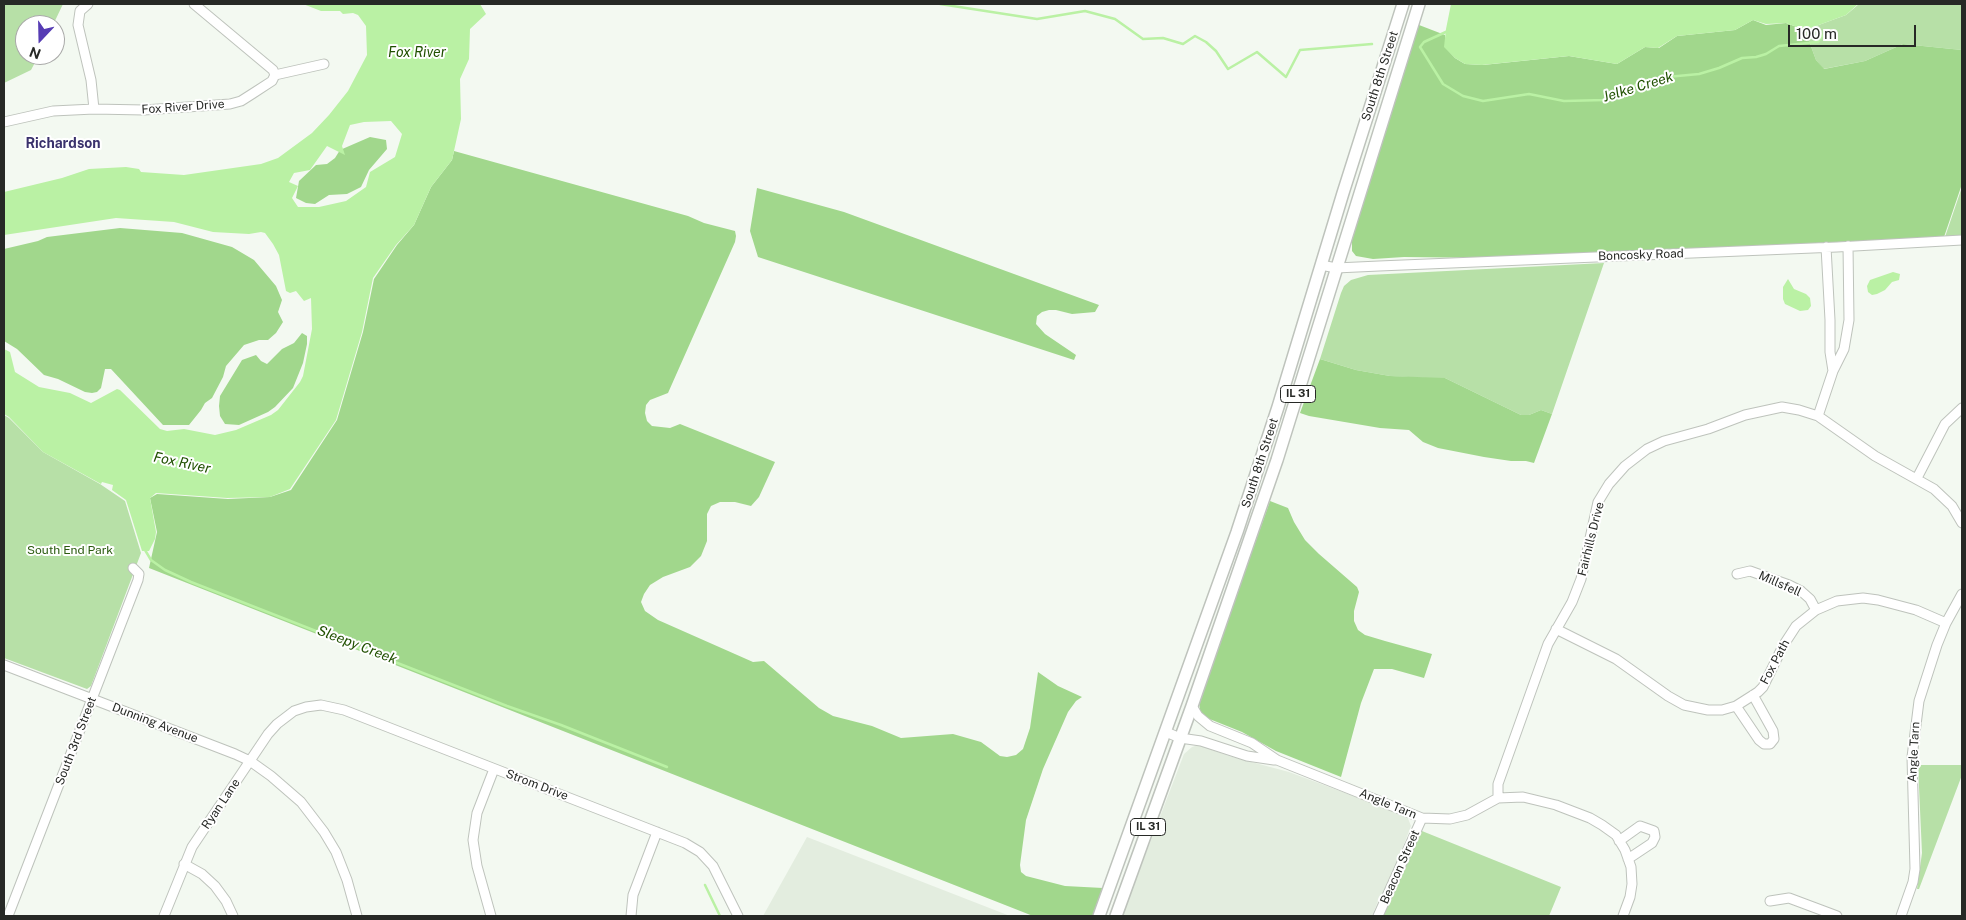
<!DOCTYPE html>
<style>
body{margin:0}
#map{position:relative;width:1966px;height:920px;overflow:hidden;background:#f3f9f1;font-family:"Public Sans",sans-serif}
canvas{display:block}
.frame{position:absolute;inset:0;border:5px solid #272926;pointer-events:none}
.north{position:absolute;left:15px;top:15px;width:50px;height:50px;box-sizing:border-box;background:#fff;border:1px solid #a9a9a8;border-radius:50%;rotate:201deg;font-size:14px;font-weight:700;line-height:20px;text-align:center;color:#272926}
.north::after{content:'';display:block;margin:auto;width:18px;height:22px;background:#563cb4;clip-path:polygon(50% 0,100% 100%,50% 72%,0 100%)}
.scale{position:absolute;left:1788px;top:25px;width:128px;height:22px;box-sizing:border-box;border:2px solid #272926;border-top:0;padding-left:6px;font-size:15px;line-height:18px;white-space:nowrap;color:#272926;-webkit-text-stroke:4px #fff;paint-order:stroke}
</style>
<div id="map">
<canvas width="1966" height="920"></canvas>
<div class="frame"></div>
<div class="north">N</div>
<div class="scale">100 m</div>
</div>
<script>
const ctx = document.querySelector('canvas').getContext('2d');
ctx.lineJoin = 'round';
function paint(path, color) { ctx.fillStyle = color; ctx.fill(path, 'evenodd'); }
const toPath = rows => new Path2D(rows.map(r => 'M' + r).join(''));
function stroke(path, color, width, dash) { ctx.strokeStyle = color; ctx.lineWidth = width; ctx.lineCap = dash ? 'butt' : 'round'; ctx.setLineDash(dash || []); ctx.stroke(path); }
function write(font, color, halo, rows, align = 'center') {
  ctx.font = font + ' "Public Sans",sans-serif'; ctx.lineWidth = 4; ctx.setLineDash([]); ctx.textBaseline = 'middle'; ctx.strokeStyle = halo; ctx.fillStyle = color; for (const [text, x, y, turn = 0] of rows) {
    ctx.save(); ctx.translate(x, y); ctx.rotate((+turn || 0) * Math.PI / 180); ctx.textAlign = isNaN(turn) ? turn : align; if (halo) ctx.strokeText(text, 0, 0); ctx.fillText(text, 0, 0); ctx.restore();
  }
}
const built = toPath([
 [1198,745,1229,756,1289,772,1407,816,1411,826,1385,893,1378,901,1372,916,1122,916,1184,754,1192,747],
 [807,837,1010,916,763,916]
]);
const green = toPath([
 [4,4,63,4,53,25,25,25,25,55,39,55,31,70,4,83],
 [1859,4,1962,4,1962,50,1903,44,1865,61,1823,69,1816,60,1805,30,1846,15],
 [1962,187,1962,236,1945,237],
 [1604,263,1552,414,1541,410,1529,415,1521,415,1445,378,1426,378,1390,376,1356,370,1320,359,1341,293,1344,286,1351,280,1368,275],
 [4,415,9,418,43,452,100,484,125,501,141,553,91,686,87,689,4,658],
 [1918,765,1962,765,1962,775,1919,889,1917,889,1922,853],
 [1417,829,1561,887,1549,916,1382,916]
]);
const forest = toPath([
 [1753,20,1766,25,1786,23,1805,30,1816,60,1824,69,1865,61,1903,44,1962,50,1962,184,1944,237,1493,258,1404,257,1373,259,1356,256,1352,251,1352,234,1419,25,1445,35,1445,47,1455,58,1465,64,1483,65,1569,56,1617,64,1645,47,1659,48,1677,36,1735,30],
 [370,137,386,140,387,149,369,170,361,187,347,194,329,195,315,204,306,203,296,198,299,181,316,165,327,164,335,158,340,150],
 [454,151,688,216,704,223,735,231,736,236,735,242,668,393,650,400,646,405,645,413,647,421,652,426,670,428,680,424,775,462,759,497,751,506,735,502,720,502,711,506,707,514,707,541,701,556,690,567,663,577,650,585,644,594,641,602,645,611,658,620,753,662,764,661,819,708,833,716,872,726,901,738,953,734,981,742,1000,756,1007,757,1016,755,1023,749,1030,728,1038,672,1058,686,1082,697,1076,701,1068,712,1043,769,1026,820,1020,865,1021,872,1026,876,1065,886,1103,888,1093,916,1033,916,149,568,157,532,150,498,157,494,228,499,270,497,291,490,337,420,363,332,374,279,397,245,414,225,431,187,452,160],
 [757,188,844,212,1099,305,1095,312,1072,314,1056,310,1049,310,1042,312,1037,316,1036,324,1045,334,1076,355,1074,360,758,257,750,231],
 [120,228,182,233,232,247,254,260,276,286,282,300,278,312,283,322,276,333,268,340,259,340,244,345,226,366,223,377,212,398,205,403,201,410,189,425,163,425,111,369,105,369,101,388,97,392,92,393,85,392,58,379,44,375,17,349,4,341,4,249,38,241,47,237],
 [302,333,307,336,307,344,303,363,293,388,275,407,268,412,239,425,225,424,220,416,219,406,220,396,242,360,256,355,261,361,267,364,282,349,294,343],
 [1320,359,1356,370,1390,376,1445,378,1521,415,1529,415,1541,410,1552,414,1534,463,1526,461,1511,461,1484,457,1438,448,1423,442,1409,430,1380,428,1309,416,1300,413],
 [1270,501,1288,508,1294,522,1305,540,1319,554,1357,587,1359,592,1354,611,1354,621,1358,630,1365,635,1385,641,1432,654,1424,678,1392,669,1374,669,1361,703,1341,777,1276,751,1242,732,1207,718,1200,712,1199,700]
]);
const water = toPath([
 [303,4,480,4,486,14,470,29,469,59,460,79,461,119,452,160,431,187,414,225,396,245,373,278,362,332,336,420,290,489,270,497,227,498,156,493,150,498,156,532,155,539,149,551,142,551,126,500,112,490,113,485,102,482,101,484,43,452,9,417,4,414,4,349,10,352,15,372,39,387,70,393,91,403,117,389,120,390,160,429,167,431,184,429,215,435,236,430,271,415,278,410,300,382,303,376,312,329,311,298,304,301,296,291,290,293,286,291,279,255,273,244,265,233,261,232,249,234,213,232,174,222,116,218,4,235,4,192,62,178,89,169,126,167,139,169,141,172,184,175,261,164,278,158,312,133,329,115,348,91,367,55,366,26,358,15,353,13,343,14,340,11,321,11],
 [391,121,402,134,395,157,370,172,366,187,346,201,319,207,298,207,292,198,298,186,289,182,294,173,310,170,327,146,345,155,342,146,350,125,364,122],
 [1451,4,1858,4,1846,15,1805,30,1786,23,1766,24,1753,20,1735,30,1677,36,1658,48,1645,47,1617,64,1569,56,1482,65,1465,64,1455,58,1444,47,1446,29],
 [1893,272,1900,274,1899,280,1892,282,1885,290,1877,294,1872,295,1868,292,1867,286,1870,280],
 [1788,279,1794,289,1806,294,1810,298,1811,306,1808,310,1800,311,1785,304,1783,299,1783,287]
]);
const stream = toPath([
 [940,4,1037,19,1085,11,1115,19,1143,39,1163,38,1183,44,1195,36,1206,42,1216,51,1228,69,1257,52,1286,77,1300,50,1372,44],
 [1448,31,1424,42,1420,47,1443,84,1463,96,1483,101,1529,94,1564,101,1605,100,1626,88,1667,77,1699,74,1719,68,1742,58,1756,57,1766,54,1779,46,1818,42,1822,36,1812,25],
 [145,550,151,560,165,570,191,582,507,706,561,725,667,767],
 [705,885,720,916]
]);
const minor = toPath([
 [88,4,80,11,78,25,91,80,94,109],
 [194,4,273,70,275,75],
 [275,75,324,64],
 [4,122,53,111,94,109,144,110,230,104,241,101,252,94,272,81,275,75],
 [1826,247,1830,320,1830,352,1833,371],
 [1321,265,1336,268,1379,266,1837,247,1962,240],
 [1818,416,1833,371,1844,349,1849,320,1848,246],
 [1917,478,1945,424,1962,408],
 [1737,574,1750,571,1789,585,1801,591,1810,599,1816,610],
 [1556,629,1616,659,1668,696,1684,705,1708,710,1722,710,1736,706,1758,692,1763,687,1783,646,1796,626,1816,610,1837,601,1863,598,1878,600,1916,610,1946,623],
 [4,665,235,754,250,761,271,776,301,802,324,832,336,852,347,880,357,916],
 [1192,706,1198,716,1210,726,1252,743,1277,760,1422,818,1450,819,1467,815,1498,798,1523,797,1556,805,1590,818,1602,825,1616,835,1625,850,1631,867,1632,884,1630,897,1623,916],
 [1736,706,1759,740,1764,744,1770,744,1774,739,1773,731,1753,695],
 [1166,732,1180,738,1201,741,1247,756,1274,760],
 [1498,798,1498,784,1548,644,1572,602,1581,579,1598,502,1609,484,1625,466,1647,449,1664,441,1708,429,1745,415,1782,407,1799,410,1818,416,1875,456,1934,489,1952,506,1962,523],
 [1619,841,1640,826,1654,831,1655,837,1652,843,1628,859],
 [184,864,202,874,215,886,226,901,233,916],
 [1770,901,1789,898,1837,916],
 [8,916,138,580,139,574,133,568],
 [164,916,192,847,268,734,277,724,294,711,306,707,321,705,344,710,685,843,700,852,713,866,738,916],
 [491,916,477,866,473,840,477,813,494,769],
 [631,916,633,895,657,832],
 [1378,916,1422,818],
 [1901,916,1913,882,1915,869,1912,757,1919,701,1937,645,1946,623,1962,594]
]);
const major = toPath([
 [1099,916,1237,532,1278,407,1343,193,1403,4],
 [1116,916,1192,706,1277,460,1419,4]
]);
const shields = [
 [1298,394,35],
 [1148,827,35]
];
const shieldNames = [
 ["IL 31",1298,394],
 ["IL 31",1148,827]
];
const streetNames = [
 ["South 8th Street",1380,76,-72],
 ["Fox River Drive",183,107,-4],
 ["Boncosky Road",1641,255,-2],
 ["South 8th Street",1260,463,-72],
 ["Fairhills Drive",1591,539,-76],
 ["Millsfell",1780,584,24],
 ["Fox Path",1775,662,-62],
 ["Dunning Avenue",155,723,21],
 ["South 3rd Street",76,741,-69],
 ["Angle Tarn",1914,752,-87],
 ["Strom Drive",537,785,21],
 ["Ryan Lane",221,804,-56],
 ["Angle Tarn",1388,804,22],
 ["Beacon Street",1400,867,-66]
];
const parkNames = [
 ["South End Park",70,550]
];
const waterNames = [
 ["Fox River",417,53],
 ["Jelke Creek",1638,87,-17],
 ["Fox River",182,463,12],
 ["Sleepy Creek",357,645,21]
];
const neighbourhoodNames = [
 ["Richardson",63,144]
];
paint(built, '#e3eddf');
paint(green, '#b7e0a7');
paint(forest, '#a1d78c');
paint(water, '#baf1a4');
stroke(stream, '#baf1a4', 2.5);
stroke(minor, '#bec3bc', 11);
stroke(major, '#bec3bc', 14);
stroke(minor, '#fff', 9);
stroke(major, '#fff', 11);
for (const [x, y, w] of shields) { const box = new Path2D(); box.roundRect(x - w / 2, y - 8.5, w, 17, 4); ctx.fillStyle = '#fff'; ctx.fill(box); stroke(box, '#272926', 1); }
write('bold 11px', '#272926', null, shieldNames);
write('12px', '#272926', '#fff', streetNames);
write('12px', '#2a5a0e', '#fff', parkNames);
write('italic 14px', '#205000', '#fff', waterNames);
write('bold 14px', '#3a316c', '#fff', neighbourhoodNames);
</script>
